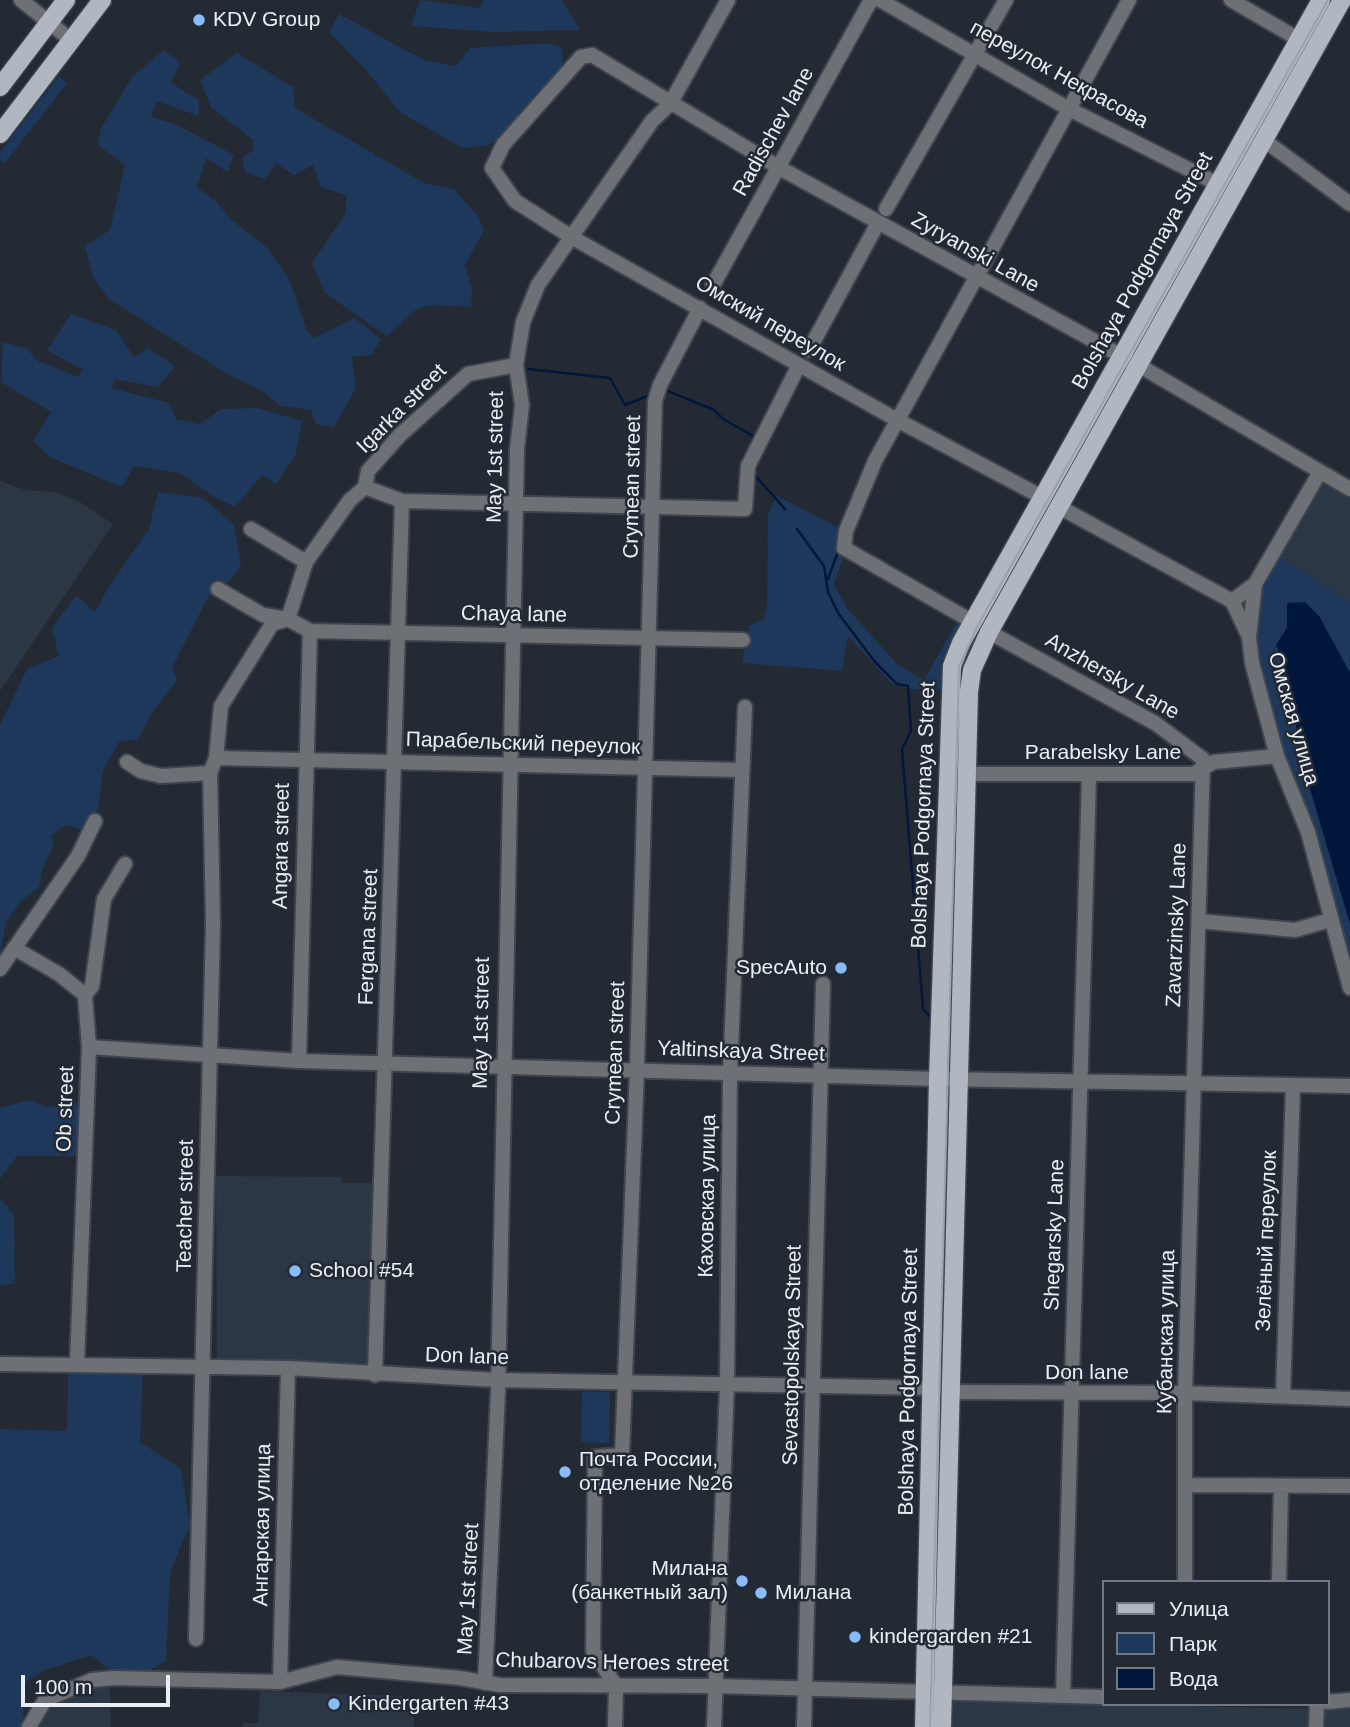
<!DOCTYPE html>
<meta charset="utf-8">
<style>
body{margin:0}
#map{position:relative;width:1350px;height:1727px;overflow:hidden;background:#232a34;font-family:Arial,sans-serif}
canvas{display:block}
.legend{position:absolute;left:1102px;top:1580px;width:228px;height:126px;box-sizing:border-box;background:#232a34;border:2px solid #727881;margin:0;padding:9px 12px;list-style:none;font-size:21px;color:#e9eef4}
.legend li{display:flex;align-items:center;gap:14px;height:35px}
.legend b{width:35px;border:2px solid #727881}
.scale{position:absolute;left:21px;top:1675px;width:149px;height:32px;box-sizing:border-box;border:4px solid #e9eef4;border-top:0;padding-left:9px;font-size:21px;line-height:24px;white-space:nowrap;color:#e9eef4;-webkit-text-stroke:5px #232a34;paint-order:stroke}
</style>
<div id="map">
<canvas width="1350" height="1727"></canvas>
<ul class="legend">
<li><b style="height:9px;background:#b0b7c1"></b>Улица</li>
<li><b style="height:19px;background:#1e385b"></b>Парк</li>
<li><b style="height:19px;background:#00173b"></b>Вода</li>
</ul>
<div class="scale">100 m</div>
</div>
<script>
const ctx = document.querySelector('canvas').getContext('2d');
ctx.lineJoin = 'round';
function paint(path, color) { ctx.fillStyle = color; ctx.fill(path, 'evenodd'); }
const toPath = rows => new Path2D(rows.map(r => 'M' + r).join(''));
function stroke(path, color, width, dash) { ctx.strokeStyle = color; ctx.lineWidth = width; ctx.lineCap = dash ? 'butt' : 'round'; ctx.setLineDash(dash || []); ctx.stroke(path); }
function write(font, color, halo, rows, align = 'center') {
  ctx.font = font + ' Arial,sans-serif'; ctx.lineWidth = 5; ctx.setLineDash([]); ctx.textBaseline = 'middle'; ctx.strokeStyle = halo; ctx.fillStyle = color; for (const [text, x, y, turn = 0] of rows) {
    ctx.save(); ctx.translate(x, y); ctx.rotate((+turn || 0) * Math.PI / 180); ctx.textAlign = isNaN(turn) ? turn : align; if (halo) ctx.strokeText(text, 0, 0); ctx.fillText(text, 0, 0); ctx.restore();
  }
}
const built = toPath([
 [1322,479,1350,495,1350,602,1276,555],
 [0,481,25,490,55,492,80,502,113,524,0,691],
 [216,1176,342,1177,342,1183,378,1183,369,1364,217,1358],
 [98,1683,110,1688,111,1727,35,1727,43,1713,77,1691],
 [260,1691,403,1696,414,1712,414,1727,243,1727,243,1723,258,1723],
 [949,1696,1103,1704,1314,1709,1350,1706,1350,1727,948,1727]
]);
const green = toPath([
 [420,0,480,8,483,0,562,0,580,30,494,32,411,26],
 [339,14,424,60,456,66,470,48,547,43,562,47,563,70,505,136,487,145,463,148,401,113,364,68,329,32],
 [164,50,180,63,171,83,199,100,199,116,157,101,151,117,175,124,234,155,228,172,206,158,197,187,217,202,230,219,268,248,289,279,307,331,314,338,354,318,381,339,372,355,352,357,356,388,334,427,316,424,311,410,281,406,261,390,229,375,109,299,93,277,85,246,110,230,125,165,98,145,100,130,132,77],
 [237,53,293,87,295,108,424,183,454,189,478,216,484,230,465,265,472,289,471,307,428,305,414,311,387,336,325,293,312,263,346,213,346,195,321,187,313,165,294,175,276,163,265,179,245,172,242,157,253,151,253,140,211,107,200,80],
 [59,76,67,83,5,163,0,159,0,152],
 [71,314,116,330,134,357,148,348,175,366,158,387,115,379,112,388,169,403,176,419,199,424,222,409,257,408,302,421,295,456,276,484,262,475,235,507,214,497,180,473,134,466,122,487,50,457,33,441,51,412,1,382,3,342,28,349,36,360,78,377,83,370,47,350],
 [158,492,203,498,234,525,241,566,232,578,208,597,172,668,177,680,154,710,138,739,119,742,103,770,98,809,84,830,66,825,51,835,54,845,42,870,39,887,22,900,7,920,0,953,0,725,27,669,59,656,52,628,76,595,95,612,109,586,149,529],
 [776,495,843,530,844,556,834,584,846,607,898,665,924,680,959,618,969,624,943,689,910,689,892,684,848,636,842,671,742,663,750,626,764,619,767,607,768,515],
 [1276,555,1350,602,1350,673,1319,616,1287,628,1276,645,1284,661,1304,768,1350,924,1350,971,1280,756,1255,660,1259,585],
 [74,1098,78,1107,76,1156,17,1156,0,1179,0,1108,30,1100,45,1107,64,1106],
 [0,1198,14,1215,15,1283,0,1286],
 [68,1368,143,1370,140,1442,181,1469,190,1525,170,1572,166,1661,142,1675,109,1669,91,1655,43,1671,23,1684,23,1727,0,1727,0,1429,67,1431],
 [582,1392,610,1392,609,1443,581,1442]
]);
const water = toPath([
 [1305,602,1319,616,1350,673,1350,924,1304,768,1284,661,1276,645,1287,628,1287,603]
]);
const stream = toPath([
 [772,342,815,366],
 [528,369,610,378,625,405,650,395],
 [663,389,714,410,723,419,755,437],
 [753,473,785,509],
 [797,529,824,566,828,592,838,613,875,662,897,684,908,686,911,731,902,749,923,1009,933,1020],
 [828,579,839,549]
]);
const minor = toPath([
 [21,0,71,40],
 [880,0,1069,109,1218,184],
 [1231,0,1300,40],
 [1264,140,1350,204],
 [886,209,1006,0],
 [713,285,871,0],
 [809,350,878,223],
 [1320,472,1255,584,1249,637,1252,663,1277,756,1308,832,1350,988],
 [365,487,402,501,745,509,748,466,799,365],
 [1042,497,899,421,573,238,515,201,492,168,503,145,581,57,592,55,778,167,1140,366,1350,489],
 [1061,508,1232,601,1255,584],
 [251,529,306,562],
 [218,589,263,615,288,619,310,631,743,640],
 [1232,601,1249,637],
 [973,622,844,548,846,531,875,461,1129,0],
 [989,632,1155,723,1203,759,1185,1393,1185,1582],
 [216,758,740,770],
 [127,762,141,771,161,776,210,773],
 [967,774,1193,774,1214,762,1277,756],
 [1199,921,1295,930,1330,920],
 [14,948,59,974,85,995],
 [0,969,78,856,95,821],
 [89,1047,299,1061,938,1079,1350,1086],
 [299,1061,310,631],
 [0,1364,288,1368,497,1380,933,1388],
 [77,1364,89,1047,85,995,92,986,104,899,125,864],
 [375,1375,402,501],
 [950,1392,1185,1393,1350,1399],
 [1283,1396,1293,1087],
 [1186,1485,1350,1486],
 [1279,1582,1281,1486],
 [196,1639,213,924,210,773,216,758,221,706,272,624,288,619,306,562,350,500,365,487,368,471,400,435,468,374,516,365,523,322,538,285,652,121,670,104,728,0],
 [280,1682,288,1368],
 [485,1683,498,1391,517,449,522,405,516,365],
 [1063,1696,1089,776],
 [1327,1702,1350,1700],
 [29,1727,45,1700,92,1680,114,1678,280,1682,337,1667,460,1678,500,1685,716,1686,1103,1697],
 [615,1727,616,1686,593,1651,595,1457,622,1455,637,1069,655,401,660,385,700,308],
 [714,1727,727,1384,730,1074,745,707],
 [804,1727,823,984],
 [1316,1727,1317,1704]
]);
const major = toPath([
 [0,87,66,0],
 [0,134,102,0],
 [924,1727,938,1079,952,666,961,643,1321,0],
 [942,1727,969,692,972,670,989,632,1342,0]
]);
const tram = toPath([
 [930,1727,959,667,978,625,1328,0]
]);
const markers = [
 [199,20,7,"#89bafc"],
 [841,968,7,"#89bafc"],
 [295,1271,7,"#89bafc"],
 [565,1472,7,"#89bafc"],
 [742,1581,7,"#89bafc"],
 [761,1593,7,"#89bafc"],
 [855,1637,7,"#89bafc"],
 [334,1704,7,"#89bafc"]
];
const poiNames = [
 ["KDV Group",213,20],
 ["SpecAuto",827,968,"right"],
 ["School #54",309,1271],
 ["Почта России,",579,1460],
 ["отделение №26",579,1484],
 ["Милана",728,1569,"right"],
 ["(банкетный зал)",728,1593,"right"],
 ["Милана",775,1593],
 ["kindergarden #21",869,1637],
 ["Kindergarten #43",348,1704]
];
const streetNames = [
 ["переулок Некрасова",1059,75,29],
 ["Radischev lane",774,132,-61],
 ["Zyryanski Lane",975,253,29],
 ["Bolshaya Podgornaya Street",1143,271,-61],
 ["Омский переулок",770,324,30],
 ["Igarka street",402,409,-45],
 ["May 1st street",496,457,-89],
 ["Crymean street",633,487,-89],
 ["Chaya lane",514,615,1],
 ["Anzhersky Lane",1112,677,30],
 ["Омская улица",1293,719,74],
 ["Парабельский переулок",523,744,2],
 ["Parabelsky Lane",1103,753],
 ["Bolshaya Podgornaya Street",924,815,-88],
 ["Angara street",282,846,-89],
 ["Zavarzinsky Lane",1177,925,-88],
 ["Fergana street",369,937,-88],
 ["May 1st street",482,1023,-89],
 ["Yaltinskaya Street",741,1052,2],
 ["Crymean street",616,1053,-88],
 ["Ob street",66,1109,-88],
 ["Каховская улица",708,1196,-89],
 ["Teacher street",186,1206,-89],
 ["Shegarsky Lane",1055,1235,-88],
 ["Зелёный переулок",1267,1241,-88],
 ["Кубанская улица",1167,1332,-89],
 ["Sevastopolskaya Street",793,1355,-89],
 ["Don lane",467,1357,2],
 ["Don lane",1087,1373],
 ["Bolshaya Podgornaya Street",909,1382,-89],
 ["Ангарская улица",263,1525,-89],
 ["May 1st street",469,1589,-87],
 ["Chubarovs Heroes street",612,1663,1]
];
paint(built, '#2c3745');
paint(green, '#1e385b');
paint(water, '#00173b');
stroke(stream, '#00173b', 2.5);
stroke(minor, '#3f454f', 18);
stroke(major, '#3f454f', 21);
stroke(minor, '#6d7075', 14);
stroke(major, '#b0b7c1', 18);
stroke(tram, '#9ca2a9', 2);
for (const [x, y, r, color] of markers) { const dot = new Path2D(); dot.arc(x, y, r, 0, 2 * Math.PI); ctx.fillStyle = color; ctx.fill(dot); stroke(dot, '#232a34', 2.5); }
write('21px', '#e9eef4', '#232a34', poiNames, 'left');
write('21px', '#e9eef4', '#232a34', streetNames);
</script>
